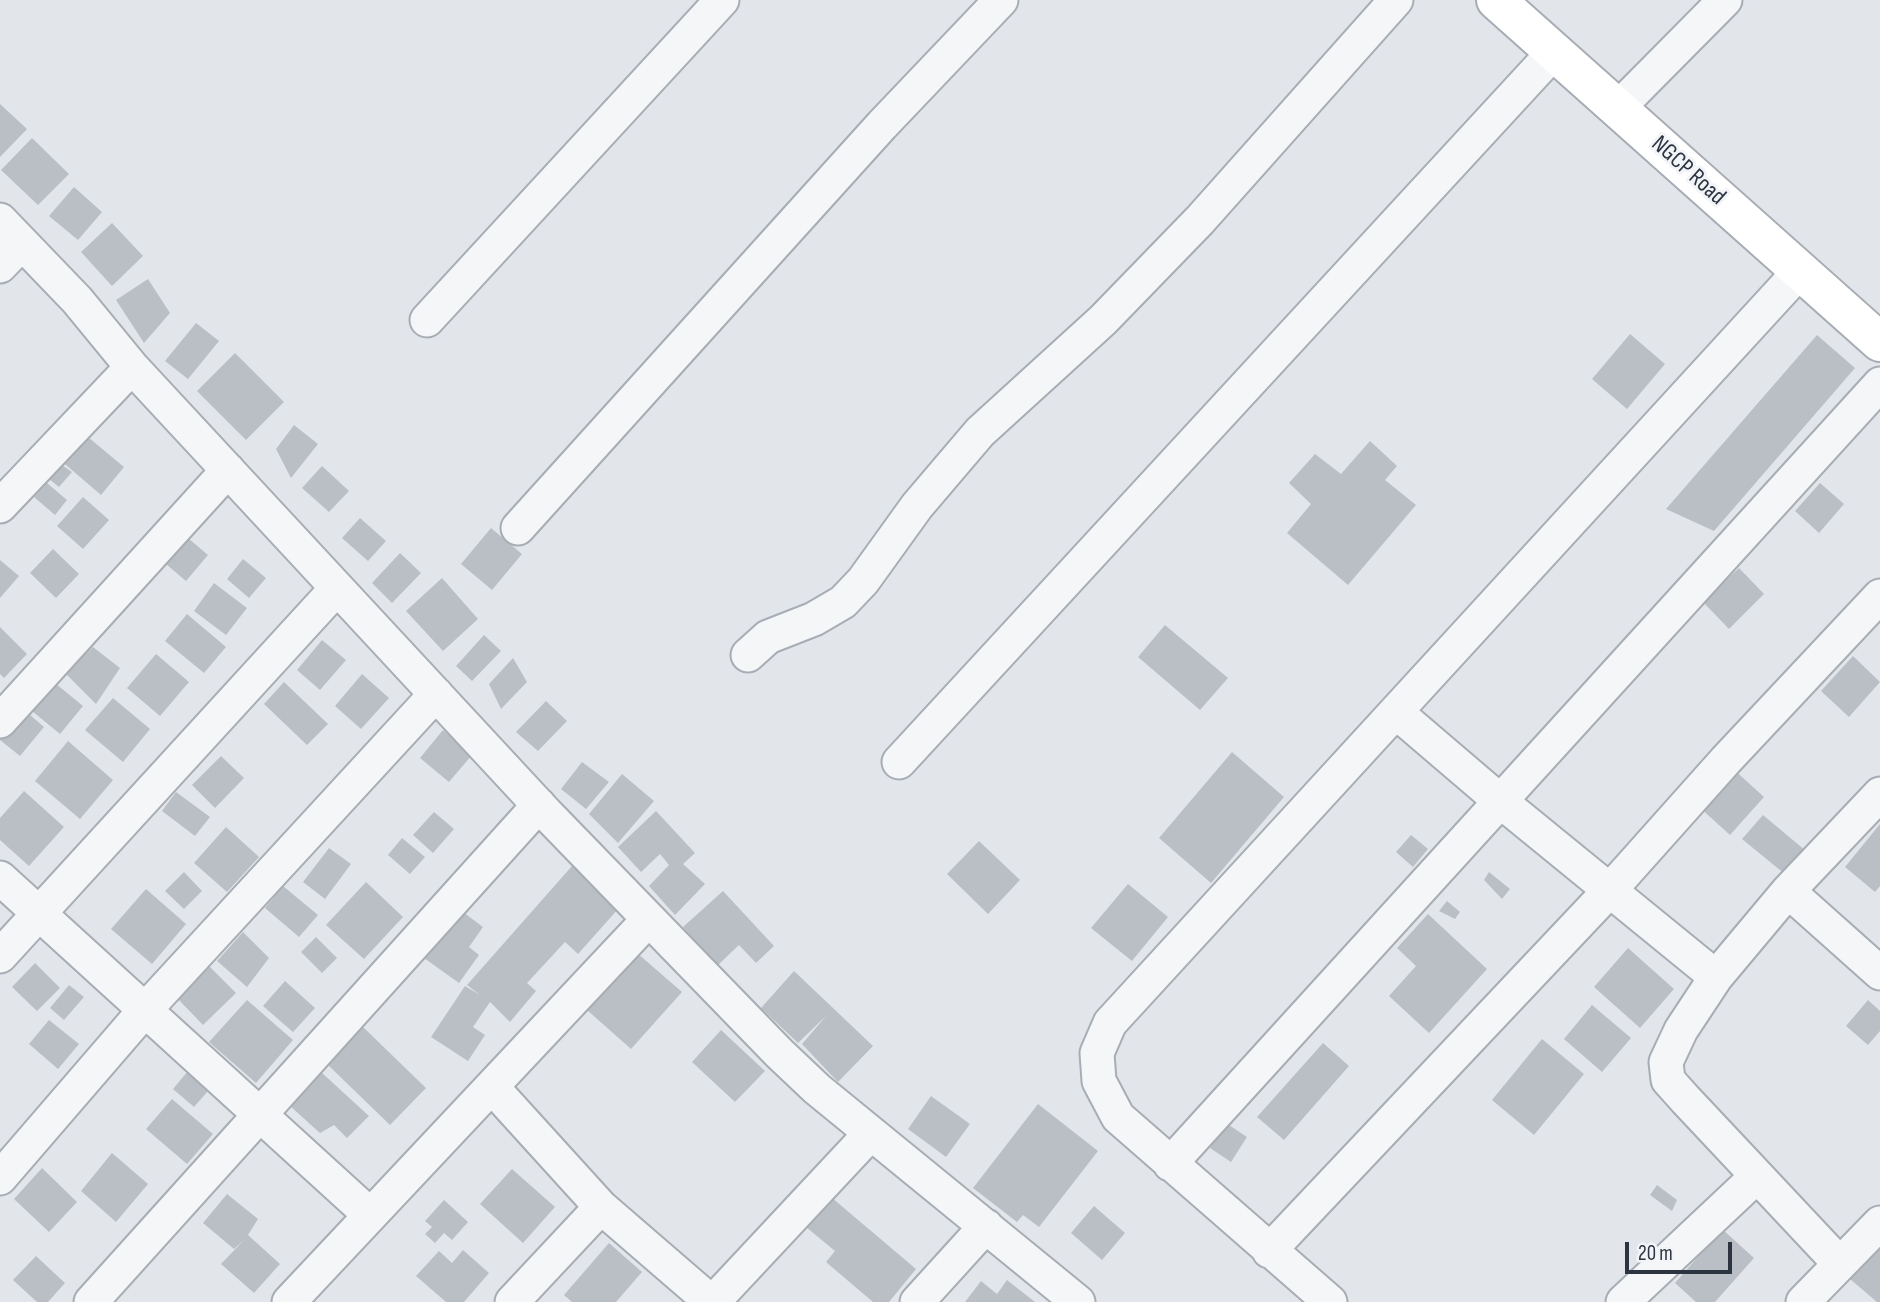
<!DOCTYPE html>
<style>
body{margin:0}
#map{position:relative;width:1880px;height:1302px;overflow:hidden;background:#e2e6ea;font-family:"Sofia Sans Condensed",sans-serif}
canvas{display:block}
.scale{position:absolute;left:1625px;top:1242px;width:107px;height:32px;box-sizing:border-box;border:4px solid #2b3440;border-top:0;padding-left:9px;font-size:21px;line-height:24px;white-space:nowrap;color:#2b3440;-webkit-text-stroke:5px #f2f4f7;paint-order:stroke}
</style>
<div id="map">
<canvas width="1880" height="1302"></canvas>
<div class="scale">20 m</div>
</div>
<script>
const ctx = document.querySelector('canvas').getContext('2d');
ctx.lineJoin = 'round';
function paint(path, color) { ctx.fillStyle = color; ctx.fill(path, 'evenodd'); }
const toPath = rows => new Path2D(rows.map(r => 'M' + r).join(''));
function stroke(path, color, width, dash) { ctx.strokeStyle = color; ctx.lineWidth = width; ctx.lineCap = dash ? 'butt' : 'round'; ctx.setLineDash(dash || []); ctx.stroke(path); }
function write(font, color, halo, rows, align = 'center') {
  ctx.font = font + ' "Sofia Sans Condensed",sans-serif'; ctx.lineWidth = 6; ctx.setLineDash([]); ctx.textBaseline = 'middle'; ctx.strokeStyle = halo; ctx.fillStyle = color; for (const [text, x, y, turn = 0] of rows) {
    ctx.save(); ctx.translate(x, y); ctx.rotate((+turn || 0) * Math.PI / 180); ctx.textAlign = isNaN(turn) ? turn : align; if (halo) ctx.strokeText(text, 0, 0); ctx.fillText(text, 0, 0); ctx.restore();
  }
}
const building = toPath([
 [0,104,27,129,0,157],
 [32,138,69,174,38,205,1,170],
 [74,187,102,212,78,240,49,216],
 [112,223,143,256,112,286,81,252],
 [148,279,170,313,144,343,116,300],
 [196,323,219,341,188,379,165,361],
 [1630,334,1665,364,1627,409,1592,379],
 [1817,335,1855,368,1714,531,1666,509],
 [235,353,284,402,246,440,197,391],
 [294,425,318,444,291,478,276,449],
 [82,432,124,467,101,495,59,459],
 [1370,441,1397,466,1385,480,1416,505,1348,585,1287,533,1311,504,1289,483,1315,454,1341,474],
 [62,465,72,472,59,487,49,479],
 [322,466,349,491,329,512,302,488],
 [47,483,67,500,55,515,34,497],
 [1820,483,1844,504,1819,533,1795,511],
 [83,497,109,520,83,549,57,526],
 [360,518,386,541,368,561,342,538],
 [491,528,522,554,492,590,461,564],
 [182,533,208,555,186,581,160,559],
 [53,549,79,574,56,598,30,573],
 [400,553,421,573,392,603,372,583],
 [243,559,266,578,249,598,227,579],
 [0,560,19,576,0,598],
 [1739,568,1764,594,1729,629,1703,602],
 [442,578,478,619,443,651,406,611],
 [214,583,247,608,226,635,194,611],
 [187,614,226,647,204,673,165,641],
 [1165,625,1228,678,1200,710,1138,657],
 [0,627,27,654,4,678,0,674],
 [484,635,501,651,472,681,456,666],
 [322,640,346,660,320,690,297,670],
 [93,647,120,668,96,704,65,673],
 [156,654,189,682,160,716,127,688],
 [1853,656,1880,682,1849,717,1821,691],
 [513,658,527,682,501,709,489,684],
 [362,674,389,698,361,729,335,706],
 [284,682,328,724,307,745,264,704],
 [55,683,83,706,60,734,32,711],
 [113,698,150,729,123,762,85,730],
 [546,701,567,721,538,751,516,732],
 [22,708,44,727,20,756,0,740,0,734],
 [443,730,472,755,449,782,420,758],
 [68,741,113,780,80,819,35,781],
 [1232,752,1284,797,1211,883,1159,838],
 [221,756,244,778,215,808,192,785],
 [582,762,609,782,586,809,561,789],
 [1731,767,1764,797,1730,835,1697,805],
 [622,774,654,801,618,843,589,814],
 [24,791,64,827,29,866,0,840,0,818],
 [176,792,210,817,195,836,162,811],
 [656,811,695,853,683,864,705,884,675,915,649,886,669,865,660,854,641,872,618,847],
 [434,812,454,829,433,853,413,835],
 [1763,815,1806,851,1786,875,1742,839],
 [1880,824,1880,886,1875,892,1845,867],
 [226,827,259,857,227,892,194,863],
 [1411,835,1428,849,1413,867,1396,852],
 [402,838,425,857,410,874,388,855],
 [979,841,1020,880,988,914,947,874],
 [329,848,351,864,325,899,303,882],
 [572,866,619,908,578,954,565,942,527,983,536,991,510,1022,490,1002,473,1027,485,1035,468,1061,431,1037,465,986,480,995,467,985],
 [184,872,202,891,184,909,165,891],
 [1489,872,1510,889,1502,899,1484,880],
 [366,882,403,917,364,959,326,925],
 [1128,884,1168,917,1132,961,1091,928],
 [283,886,318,915,299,937,265,908],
 [146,889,186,924,152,964,111,929],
 [723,891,774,946,756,963,739,945,717,966,683,927],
 [1447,901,1460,912,1455,919,1439,911],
 [459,909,483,927,469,947,479,955,459,983,424,958],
 [1428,914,1487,969,1429,1033,1389,996,1416,966,1397,948],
 [243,932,269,958,247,987,217,961],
 [316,937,337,958,322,973,301,952],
 [1628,948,1674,989,1640,1028,1594,987],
 [637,953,682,992,631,1049,587,1010],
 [35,963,60,988,37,1011,12,987],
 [209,966,236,993,203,1025,177,998],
 [794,971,873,1046,838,1082,802,1044,826,1016,798,1043,761,1008],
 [285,981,315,1008,293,1032,263,1006],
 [69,985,84,997,64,1020,50,1008],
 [247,1000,293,1040,256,1083,209,1042],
 [1868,1000,1880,1011,1880,1031,1868,1045,1846,1026],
 [1592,1005,1631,1038,1602,1072,1564,1039],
 [49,1020,79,1044,58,1069,29,1044],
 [363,1027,426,1088,390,1125,327,1064],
 [721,1030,765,1071,735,1102,692,1062],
 [1542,1039,1584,1074,1534,1135,1492,1100],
 [1323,1043,1349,1066,1284,1140,1257,1117],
 [193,1065,215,1083,194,1107,173,1089],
 [321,1072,369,1116,347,1138,334,1125,320,1133,290,1106],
 [931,1096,970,1124,946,1157,908,1129],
 [172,1099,213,1134,187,1164,146,1129],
 [1038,1104,1098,1151,1039,1227,1023,1215,1017,1222,973,1188],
 [1226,1123,1247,1137,1231,1162,1210,1148],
 [112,1153,148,1184,116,1222,81,1191],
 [42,1168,77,1202,49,1232,14,1199],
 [512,1169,555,1207,523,1243,480,1204],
 [1657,1185,1677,1200,1672,1211,1650,1195],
 [227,1194,258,1219,248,1235,280,1264,254,1293,221,1264,244,1240,234,1249,203,1223],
 [831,1197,916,1269,889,1302,873,1302,826,1262,835,1251,806,1227],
 [444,1200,468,1222,452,1240,444,1233,435,1243,425,1234,432,1227,425,1221],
 [1094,1206,1125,1233,1102,1260,1071,1233],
 [1722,1229,1754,1258,1715,1302,1696,1302,1675,1283],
 [609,1243,642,1272,616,1302,572,1302,564,1295],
 [1880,1245,1880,1302,1877,1302,1850,1279],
 [463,1250,489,1273,464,1302,446,1302,416,1276,439,1251,452,1263],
 [36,1256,65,1283,48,1302,37,1302,13,1280],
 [1007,1280,1035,1302,965,1302,981,1281,997,1294]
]);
const street = toPath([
 [1618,108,1725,0],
 [0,220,77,300,132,367,547,814,779,1053,817,1089,1078,1302],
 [0,266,22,243],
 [427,320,722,0],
 [0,506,132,367],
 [518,528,882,125,1001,0],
 [748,655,768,637,814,619,843,602,863,581,917,506,980,432,1103,320,1200,220,1396,0],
 [1396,712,1499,800,1716,977],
 [0,721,228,470],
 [899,762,1554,52],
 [0,878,369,1214],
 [1788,891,1880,973],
 [0,956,337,588],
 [492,1087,601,1207,711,1302],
 [1170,1164,1880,384],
 [0,1178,144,1011,436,694],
 [1269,1251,1610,890,1726,760,1880,596],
 [1839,1263,1685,1099,1668,1080,1666,1062,1681,1030,1716,977,1788,891,1880,794],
 [91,1302,539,805],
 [289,1302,649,919],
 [512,1302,601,1207],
 [713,1302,871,1133],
 [917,1302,986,1226],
 [1330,1302,1118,1117,1099,1081,1097,1053,1110,1023,1800,271],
 [1623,1302,1756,1177],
 [1803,1302,1880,1223]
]);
const secondary = toPath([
 [1496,0,1880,342]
]);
const streetNames = [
 ["NGCP Road",1688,171,42]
];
paint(building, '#babfc6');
stroke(street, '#a7adb4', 37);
stroke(secondary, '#a7adb4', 42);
stroke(street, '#f5f6f8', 33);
stroke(secondary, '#fff', 38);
write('24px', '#2b3440', '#f2f4f7', streetNames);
</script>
